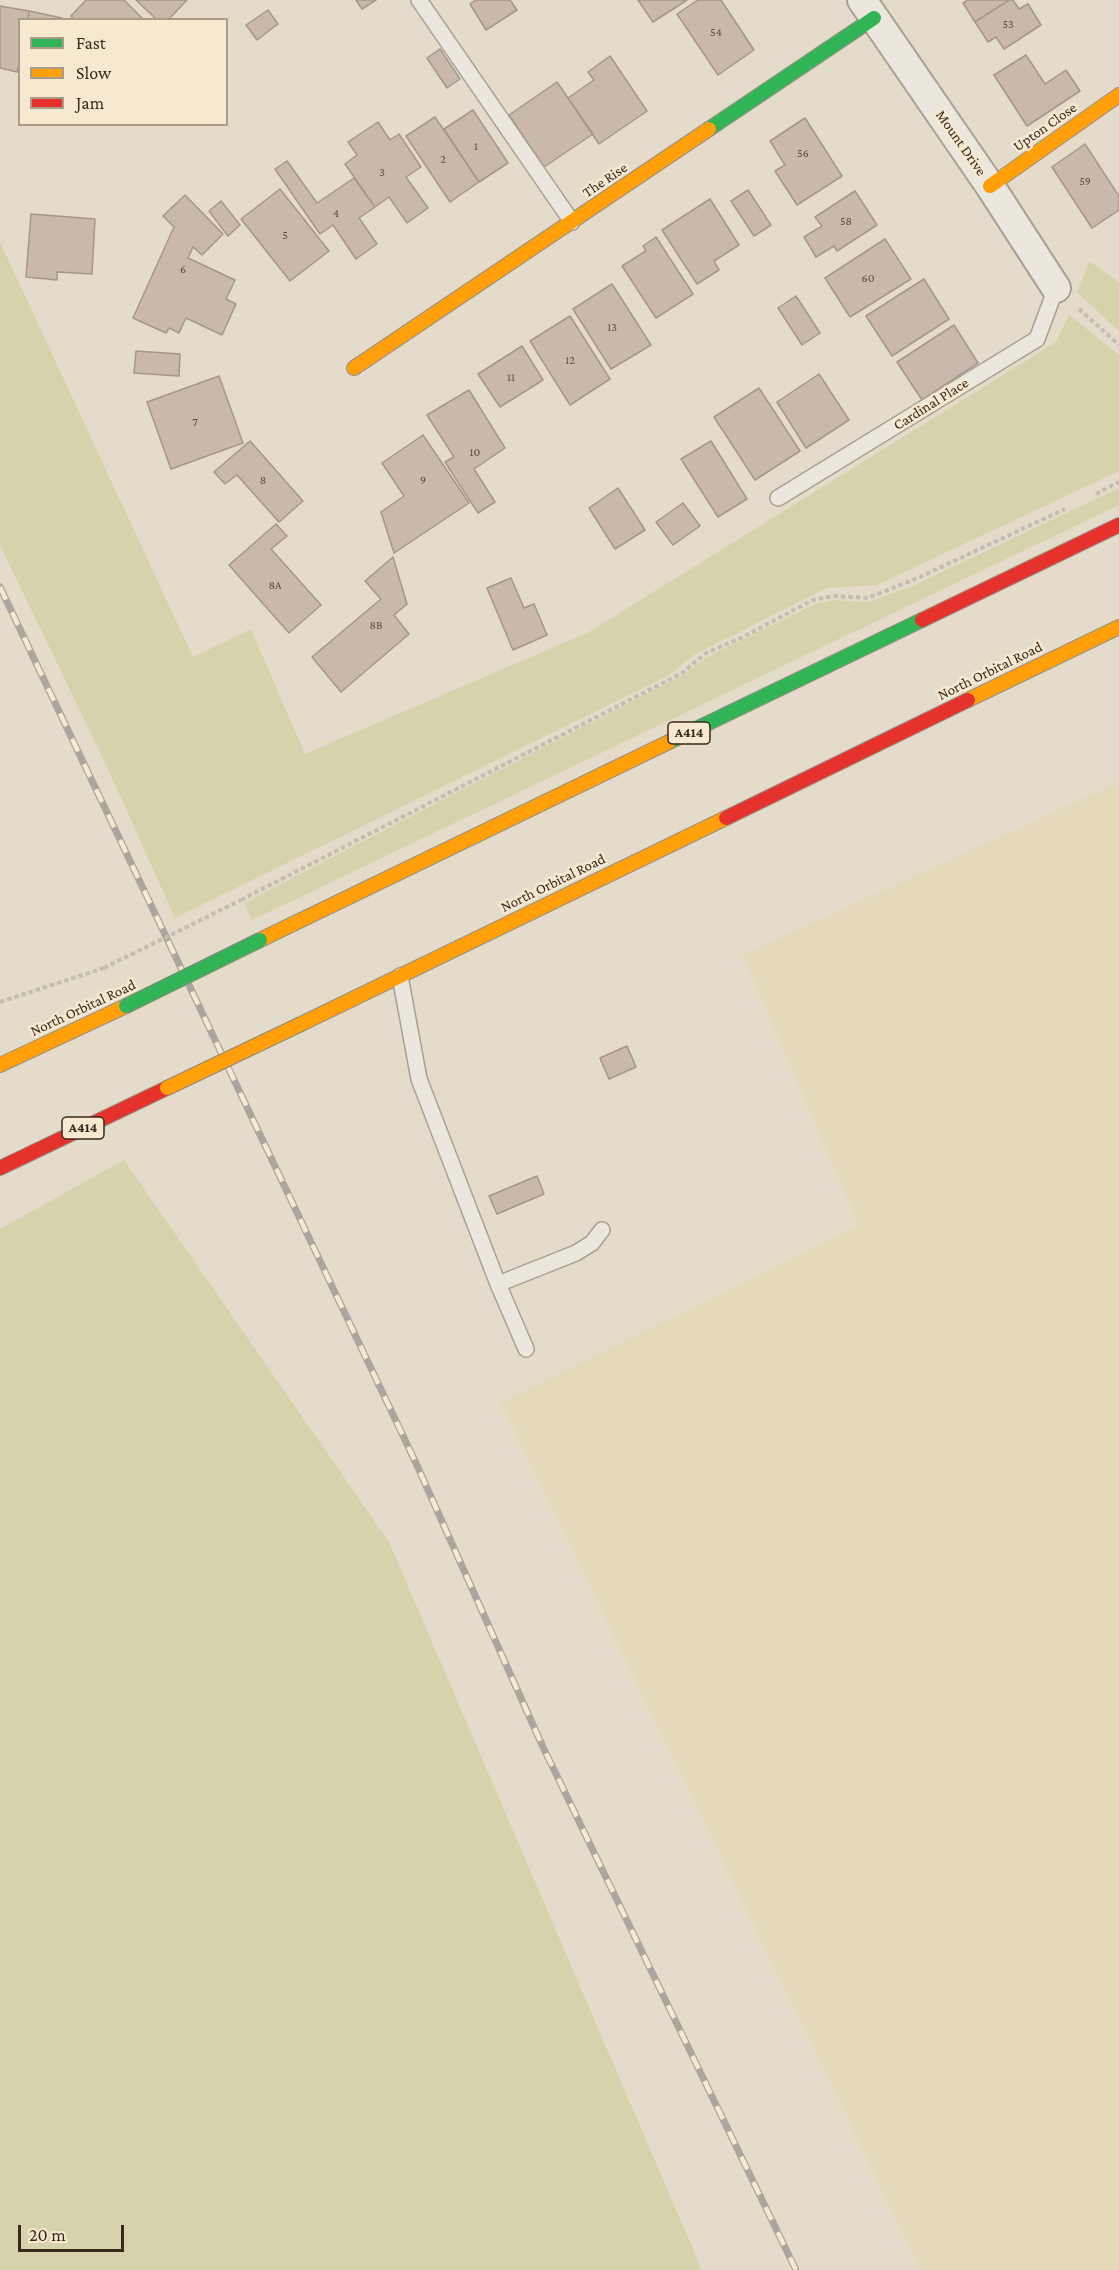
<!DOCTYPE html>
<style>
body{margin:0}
#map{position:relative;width:1119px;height:2270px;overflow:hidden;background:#e4dbca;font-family:"Crimson Pro",serif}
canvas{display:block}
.legend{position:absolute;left:18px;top:18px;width:210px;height:108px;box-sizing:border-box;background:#f6e9d0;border:2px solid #aa9c88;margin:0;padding:8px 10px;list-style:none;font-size:18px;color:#38281d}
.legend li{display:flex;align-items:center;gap:12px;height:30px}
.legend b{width:30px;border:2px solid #aa9c88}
.scale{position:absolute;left:18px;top:2225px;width:106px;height:27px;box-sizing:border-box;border:3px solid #38281d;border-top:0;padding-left:8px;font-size:18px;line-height:21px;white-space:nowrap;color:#38281d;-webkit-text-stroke:4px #f6e9d0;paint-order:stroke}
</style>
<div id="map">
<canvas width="1119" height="2270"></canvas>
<ul class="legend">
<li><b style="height:8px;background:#30b455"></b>Fast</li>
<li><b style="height:8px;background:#ff9f0a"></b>Slow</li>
<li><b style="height:8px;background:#e5322d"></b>Jam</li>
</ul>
<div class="scale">20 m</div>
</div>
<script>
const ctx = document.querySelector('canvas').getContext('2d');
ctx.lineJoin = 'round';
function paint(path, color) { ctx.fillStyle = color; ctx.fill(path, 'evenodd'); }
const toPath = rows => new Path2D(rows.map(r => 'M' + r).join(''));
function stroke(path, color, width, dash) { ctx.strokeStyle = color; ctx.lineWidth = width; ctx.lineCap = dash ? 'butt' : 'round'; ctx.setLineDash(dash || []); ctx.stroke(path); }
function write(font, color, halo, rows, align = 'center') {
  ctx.font = font + ' "Crimson Pro",serif'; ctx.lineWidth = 5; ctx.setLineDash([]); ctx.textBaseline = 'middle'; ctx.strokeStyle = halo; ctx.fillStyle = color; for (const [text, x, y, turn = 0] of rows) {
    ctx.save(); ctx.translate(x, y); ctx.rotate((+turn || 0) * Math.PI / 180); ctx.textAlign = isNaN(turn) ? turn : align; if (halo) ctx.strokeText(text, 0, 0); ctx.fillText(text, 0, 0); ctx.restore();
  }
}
const farmland = toPath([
 [1119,782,1119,2270,921,2270,501,1402,859,1225,743,955]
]);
const green = toPath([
 [0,242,193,657,251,629,305,754,589,632,1056,342,1069,315,1119,355,1119,471,877,585,827,588,694,655,668,676,175,918,107,767,0,545],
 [1089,261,1119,282,1119,331,1077,292],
 [1119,488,1119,505,252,920,244,903,683,675,707,657,815,604,833,600,868,602,912,586],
 [124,1160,389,1542,702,2270,0,2270,0,1229]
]);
const building = toPath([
 [86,0,124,0,144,20,75,20,71,16,86,0],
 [136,0,187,0,168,20,157,20,136,0],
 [356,0,376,0,362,9,356,0],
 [476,0,510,0,517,10,486,30,470,4,476,0],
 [638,0,687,0,653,22,638,0],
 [698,0,721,0,754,50,718,75,677,14,698,0],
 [968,0,1009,0,975,22,963,3,968,0],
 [1009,0,1013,0,1019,9,1028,4,1041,25,1004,49,996,37,988,42,975,22,1009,0],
 [0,6,29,11,28,20,20,20,20,61,17,72,0,68,0,6],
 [268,10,278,24,257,40,246,25,268,10],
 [29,11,62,18,61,20,28,20,29,11],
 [440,49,460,79,447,88,427,58,440,49],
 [1026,55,1045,84,1066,70,1080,91,1027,126,994,75,1026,55],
 [610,56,647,111,599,144,568,98,594,80,588,72,610,56],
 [557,82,593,134,544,167,509,115,557,82],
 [473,110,508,163,479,182,444,129,473,110],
 [435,117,479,182,450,202,406,136,435,117],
 [805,118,842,176,797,205,775,171,785,165,770,141,805,118],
 [378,122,390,140,399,134,421,167,406,177,428,208,407,223,389,197,375,207,345,164,357,155,348,142,378,122],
 [1085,144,1119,196,1119,210,1092,228,1052,167,1085,144],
 [287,161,317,203,354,178,375,207,359,218,377,244,356,259,333,225,320,234,275,169,287,161],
 [280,189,329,251,290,281,241,219,280,189],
 [748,190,771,225,754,236,731,201,748,190],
 [855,191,877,225,837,251,834,246,816,257,804,237,822,226,815,217,855,191],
 [185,195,223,234,202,255,193,247,188,258,235,280,226,299,236,304,222,335,186,318,179,333,169,328,166,333,133,318,174,227,163,216,185,195],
 [710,199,739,245,714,261,719,270,697,284,662,230,710,199],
 [221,201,240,225,228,236,209,211,221,201],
 [31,214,95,219,92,274,57,272,57,280,26,277,31,214],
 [656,237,693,294,656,318,622,266,646,251,643,246,656,237],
 [885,239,911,279,850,317,825,278,885,239],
 [924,279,949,319,892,356,866,316,924,279],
 [612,284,651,345,611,369,573,309,612,284],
 [796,296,820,333,802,345,778,308,796,296],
 [570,316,610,379,570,405,530,341,570,316],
 [954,325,978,363,922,400,897,362,954,325],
 [522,346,543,380,500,407,478,374,522,346],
 [136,351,180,354,179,376,134,373,136,351],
 [819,374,849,420,806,448,777,402,819,374],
 [219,376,243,443,171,469,147,402,219,376],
 [759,388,800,451,755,480,714,417,759,388],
 [469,390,505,448,474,469,495,502,478,513,445,462,454,457,427,415,469,390],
 [423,435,469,503,394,553,381,512,404,496,382,463,423,435],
 [250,441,303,501,279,522,237,475,225,484,214,472,250,441],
 [711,441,747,499,718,517,681,459,711,441],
 [618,488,645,530,615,549,589,508,618,488],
 [683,503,700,526,673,545,656,522,683,503],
 [276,524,287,536,271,549,321,605,289,633,229,565,276,524],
 [393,557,407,604,394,615,409,634,341,692,312,657,381,599,365,581,393,557],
 [511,578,524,608,534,604,547,635,513,650,487,588,511,578],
 [627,1046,636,1067,609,1079,600,1058,627,1046],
 [537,1176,544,1194,497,1214,489,1196,537,1176]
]);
const path = toPath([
 [1079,309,1119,345],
 [1096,494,1119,482],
 [241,900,682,673,706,653,743,637,813,600,833,596,868,598,920,577,1065,509],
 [0,1002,104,968]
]);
const lane = toPath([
 [419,0,572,222],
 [778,498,1037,339,1056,288],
 [400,976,419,1079,498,1284,526,1349],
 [498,1284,576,1253,592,1243,602,1230]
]);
const street = toPath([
 [862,0,990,186,1056,288]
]);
const fast = toPath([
 [709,129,874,18],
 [669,742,922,620]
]);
const slow = toPath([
 [990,186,1119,95],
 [354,368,709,129],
 [968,700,1119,627],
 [260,940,669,742],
 [301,1024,726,818],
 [0,1065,126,1006]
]);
const jam = toPath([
 [922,620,1119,525],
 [726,818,968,700],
 [0,1168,167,1088]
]);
const rail = toPath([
 [0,587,415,1461,542,1745,796,2270]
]);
const pathBridge = toPath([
 [104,968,241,900]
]);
const fastBridge = toPath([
 [126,1006,260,940]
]);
const slowBridge = toPath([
 [167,1088,301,1024]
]);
const numberNames = [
 ["53",1008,24],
 ["54",716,32],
 ["1",476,146],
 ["56",803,153],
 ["2",443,159],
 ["3",382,172],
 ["59",1085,181],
 ["4",336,213],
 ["58",846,221],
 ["5",285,235],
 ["6",183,269],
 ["60",868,278],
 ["13",612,327],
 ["12",570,360],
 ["11",511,377],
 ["7",195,422],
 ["10",475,452],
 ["8",263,480],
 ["9",423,480],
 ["8A",275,585],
 ["8B",376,625]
];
const shields = [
 [689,733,42],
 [83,1128,42]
];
const shieldNames = [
 ["A414",689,733],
 ["A414",83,1128]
];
const streetNames = [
 ["Upton Close",1045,127,-35],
 ["Mount Drive",961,143,55],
 ["The Rise",605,180,-34],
 ["Cardinal Place",931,404,-32],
 ["North Orbital Road",990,671,-26],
 ["North Orbital Road",553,883,-26],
 ["North Orbital Road",83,1008,-25]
];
paint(farmland, '#e5d9bb');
paint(green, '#d6d3ac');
paint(building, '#c8b9ab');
stroke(building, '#a4968a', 1.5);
stroke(lane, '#a9a094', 18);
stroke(street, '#a9a094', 32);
stroke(fast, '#999084', 16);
stroke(slow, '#999084', 16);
stroke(jam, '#999084', 16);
stroke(path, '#c4bdb4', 4, [4.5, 3]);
stroke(lane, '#ece7dd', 15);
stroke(street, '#ece7dd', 28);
stroke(fast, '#30b455', 14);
stroke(slow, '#ff9f0a', 14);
stroke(jam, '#e5322d', 14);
stroke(rail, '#aba59e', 7);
stroke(rail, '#f6e9d0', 4.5, [14]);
stroke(fastBridge, '#8e867b', 16, []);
stroke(slowBridge, '#8e867b', 16, []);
stroke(pathBridge, '#c4bdb4', 4, [4.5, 3]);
stroke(fastBridge, '#30b455', 14);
stroke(slowBridge, '#ff9f0a', 14);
write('12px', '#5c4c40', null, numberNames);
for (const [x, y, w] of shields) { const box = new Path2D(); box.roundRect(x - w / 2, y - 11, w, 22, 4.5); ctx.fillStyle = '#f6e9d0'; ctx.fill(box); stroke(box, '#38281d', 1.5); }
write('bold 14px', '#38281d', null, shieldNames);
write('15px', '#38281d', '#f6e9d0', streetNames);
</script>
